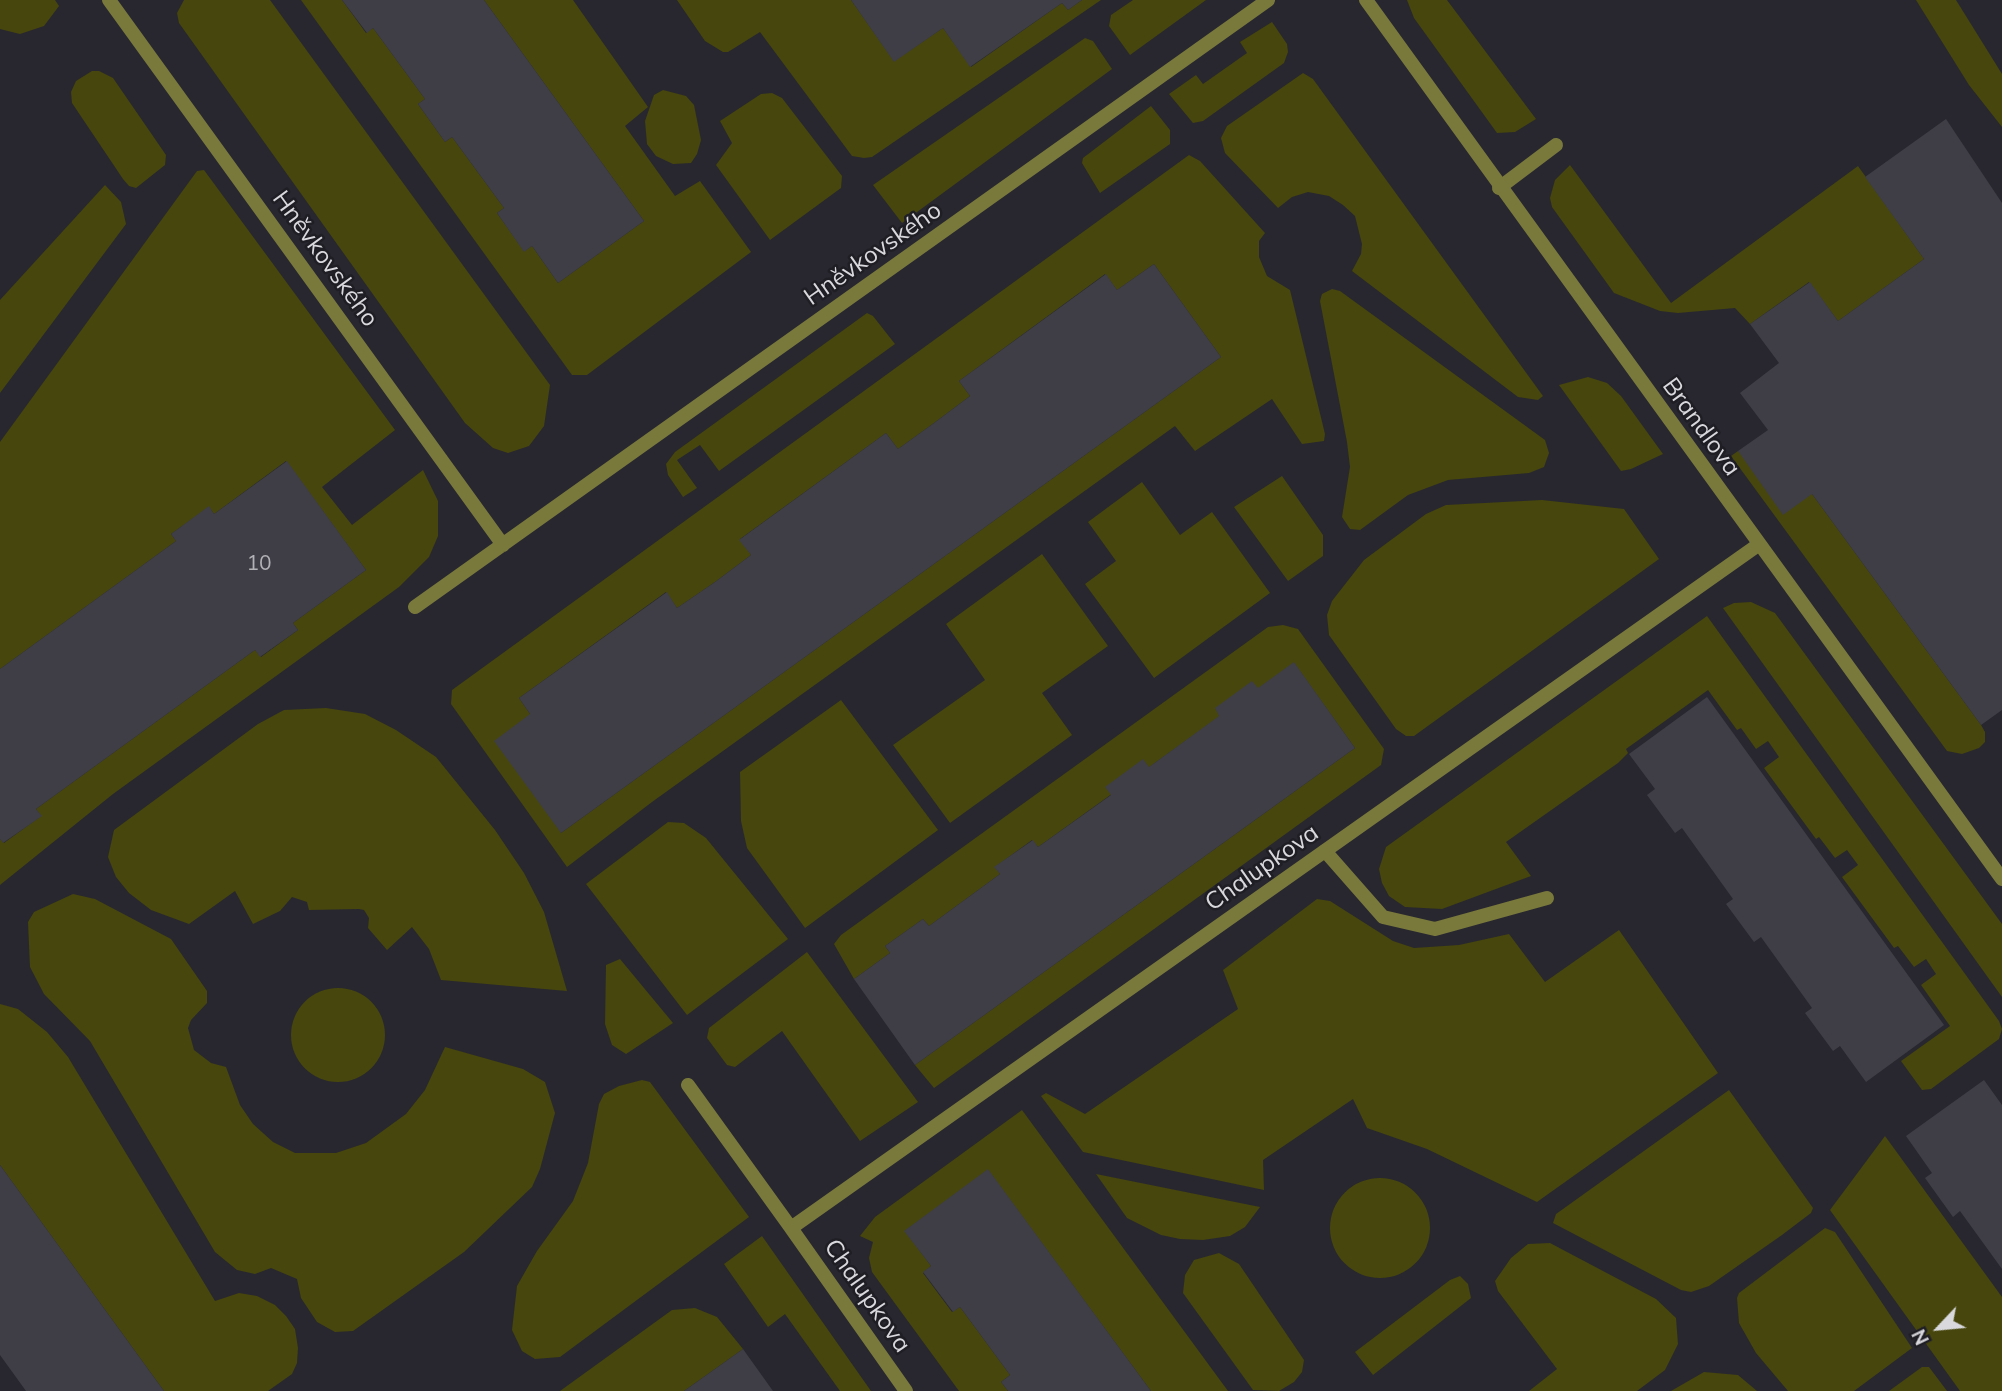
<!DOCTYPE html>
<meta charset="utf-8">
<style>
body{margin:0}
#map{position:relative;width:2002px;height:1391px;overflow:hidden;background:#28272f;font-family:Mulish,sans-serif}
canvas{display:block}
.north{position:absolute;left:1904px;top:1293px;width:70px;height:70px;-webkit-text-stroke:5px #1f1e25;paint-order:stroke;rotate:244deg;font-size:19px;font-weight:700;line-height:28px;text-align:center;color:#d8d8dd}
.north::after{content:'';display:block;margin:auto;width:24px;height:32px;background:#d8d8dd;clip-path:polygon(50% 0,100% 100%,50% 72%,0 100%)}
</style>
<div id="map">
<canvas width="2002" height="1391"></canvas>
<div class="north">N</div>
</div>
<script>
const ctx = document.querySelector('canvas').getContext('2d');
ctx.lineJoin = 'round';
function paint(path, color) { ctx.fillStyle = color; ctx.fill(path, 'evenodd'); }
const toPath = rows => new Path2D(rows.map(r => 'M' + r).join(''));
function stroke(path, color, width, dash) { ctx.strokeStyle = color; ctx.lineWidth = width; ctx.lineCap = dash ? 'butt' : 'round'; ctx.setLineDash(dash || []); ctx.stroke(path); }
function write(font, color, halo, rows, align = 'center') {
  ctx.font = font + ' Mulish,sans-serif'; ctx.lineWidth = 5; ctx.setLineDash([]); ctx.textBaseline = 'middle'; ctx.strokeStyle = halo; ctx.fillStyle = color; for (const [text, x, y, turn = 0] of rows) {
    ctx.save(); ctx.translate(x, y); ctx.rotate((+turn || 0) * Math.PI / 180); ctx.textAlign = isNaN(turn) ? turn : align; if (halo) ctx.strokeText(text, 0, 0); ctx.fillText(text, 0, 0); ctx.restore();
  }
}
const green = toPath([
 [0,0,55,0,59,6,44,26,20,34,0,29],
 [184,0,270,0,550,385,544,426,529,446,508,453,493,448,465,423,179,23,177,13],
 [301,0,342,0,366,33,373,28,425,99,418,104,445,142,452,137,504,208,497,213,524,251,532,246,558,283,644,221,484,0,573,0,648,107,625,126,675,196,700,181,751,252,587,375,572,375],
 [677,0,851,0,894,61,943,28,971,67,1062,3,1068,10,1082,0,1101,0,872,157,864,158,852,156,760,32,728,52,723,52,705,41],
 [1133,0,1206,0,1130,55,1109,26,1111,15],
 [1407,0,1447,0,1536,119,1515,132,1497,133,1414,18],
 [1916,0,1956,0,2002,74,2002,127,1969,85],
 [1272,22,1287,44,1288,52,1284,63,1203,121,1193,123,1169,94,1196,75,1203,84,1247,53,1240,42],
 [1085,38,1093,41,1112,69,902,223,873,185],
 [92,71,99,71,113,78,166,155,165,165,136,188,129,186,123,179,72,103,71,92,76,81],
 [1303,73,1313,79,1543,396,1538,400,1518,397,1352,271,1361,254,1362,244,1355,216,1343,205,1329,196,1308,192,1292,197,1278,208,1225,153,1221,138,1227,126],
 [663,90,686,96,694,105,701,140,697,154,691,163,673,164,656,156,647,144,645,121,654,95],
 [772,93,782,98,842,176,841,188,770,240,716,165,732,143,720,121,761,94],
 [1151,106,1170,130,1170,144,1100,193,1082,163,1083,158],
 [1189,155,1200,161,1265,233,1259,241,1259,257,1267,276,1290,290,1325,434,1324,441,1302,444,1272,399,1195,451,1175,426,652,802,567,867,451,704,452,690],
 [1154,264,1221,357,561,833,530,714,519,698,666,592,677,608,715,582,751,555,740,539,886,433,898,449,934,423,970,396,959,381,1105,274,1117,290],
 [1570,165,1671,303,1858,166,1924,259,1838,321,1809,282,1750,324,1735,308,1678,313,1660,311,1614,293,1552,207,1550,198,1555,180],
 [204,170,395,430,322,487,352,525,423,470,438,501,438,536,429,557,399,587,113,794,0,885,0,839,4,843,41,816,36,809,255,650,261,657,298,630,293,623,366,570,286,461,214,514,209,507,171,534,176,541,0,669,0,442,197,171],
 [105,185,121,202,126,224,0,393,0,300],
 [1332,289,1340,291,1545,440,1549,453,1544,467,1529,473,1448,480,1408,495,1360,530,1350,529,1342,517,1350,467,1347,442,1320,301,1322,294],
 [867,313,873,316,895,344,719,471,700,445,677,460,697,488,683,497,668,475,666,464,675,452],
 [1588,377,1607,383,1621,396,1663,454,1631,469,1621,471,1559,385],
 [1738,451,1812,494,1981,725,1985,732,1985,742,1979,748,1962,754,1947,751,1731,456],
 [1282,476,1323,535,1323,556,1288,581,1234,507],
 [1142,482,1180,535,1212,512,1270,593,1154,678,1085,584,1116,561,1088,522],
 [1542,500,1624,509,1659,559,1414,736,1406,736,1396,729,1329,635,1327,615,1332,601,1364,560,1426,514,1446,505],
 [1042,554,1108,646,1042,693,1072,735,950,823,893,745,985,680,946,624],
 [1751,602,1775,613,2002,924,2002,997,1723,608,1734,603],
 [1707,616,1999,1021,2002,1029,1999,1039,1931,1089,1922,1090,1901,1061,1950,1026,1921,985,1936,974,1926,959,1914,967,1898,946,1894,948,1842,877,1858,865,1847,850,1835,858,1819,837,1816,839,1764,768,1779,757,1768,741,1756,749,1741,728,1737,730,1708,690,1626,749,1628,753,1618,763,1506,842,1531,876,1442,909,1405,907,1389,896,1382,883,1379,869,1386,847],
 [1283,625,1298,629,1384,749,1381,765,934,1088,915,1065,1355,748,1294,663,1038,847,1032,840,995,867,1000,874,929,926,923,919,885,946,890,953,854,979,834,944,841,935,1268,627],
 [841,700,938,830,805,928,747,848,741,821,740,772],
 [326,708,365,714,396,730,436,757,495,830,524,873,544,912,567,991,441,980,429,949,412,927,387,950,368,928,369,918,364,910,359,909,309,910,307,902,292,897,280,911,253,924,235,891,189,924,151,910,129,893,116,877,108,857,114,830,258,724,284,710],
 [668,822,684,823,706,838,788,939,687,1015,586,884],
 [73,894,95,899,171,939,207,991,207,1003,191,1020,188,1028,194,1050,211,1063,226,1067,240,1105,253,1124,273,1142,295,1153,336,1153,366,1143,406,1114,425,1090,445,1047,523,1069,545,1082,555,1113,540,1169,532,1187,464,1252,353,1331,335,1332,317,1322,301,1298,297,1279,271,1268,255,1274,237,1270,215,1252,90,1041,44,994,30,967,28,922,34,912],
 [1317,899,1330,901,1393,941,1414,948,1459,945,1509,934,1545,982,1619,930,1718,1073,1537,1202,1427,1149,1367,1128,1353,1099,1263,1160,1264,1190,1083,1152,1041,1096,1046,1093,1085,1114,1238,1009,1223,970],
 [807,952,918,1102,860,1141,782,1031,735,1067,727,1065,707,1038,709,1028],
 [620,959,673,1023,626,1054,612,1045,605,1024,606,965],
 '291 1035a47 47 0 1 1 94 0a47 47 0 1 1-94 0Z',
 [0,1004,18,1009,47,1032,68,1057,215,1301,239,1293,257,1296,275,1305,286,1316,295,1329,298,1348,297,1363,292,1374,268,1391,164,1391,0,1165],
 [642,1080,650,1082,749,1217,560,1357,535,1359,522,1351,512,1330,517,1286,537,1251,573,1201,588,1163,599,1104,604,1094,619,1086],
 [1729,1090,1813,1208,1811,1213,1782,1235,1709,1286,1691,1292,1681,1290,1553,1223,1556,1214],
 [1022,1110,1228,1391,1151,1391,988,1170,905,1231,931,1266,923,1273,952,1312,960,1307,1010,1375,1001,1382,1008,1391,959,1391,872,1272,869,1258,873,1242,860,1236,875,1217],
 [1885,1136,2002,1297,2002,1391,1960,1391,1830,1210],
 [1096,1174,1260,1207,1245,1227,1230,1236,1203,1240,1180,1239,1161,1235,1127,1218],
 '1330 1228a50 50 0 1 1 100 0a50 50 0 1 1-100 0Z',
 [1825,1228,1835,1232,1912,1348,1854,1391,1788,1391,1756,1353,1739,1323,1737,1298,1739,1293],
 [762,1236,871,1391,840,1391,785,1314,768,1327,724,1264],
 [1550,1243,1656,1299,1676,1318,1678,1344,1665,1370,1637,1391,1529,1391,1557,1369,1498,1291,1495,1281,1511,1258,1528,1244],
 [1219,1253,1239,1264,1304,1360,1302,1372,1294,1382,1279,1391,1253,1390,1183,1293,1185,1275,1194,1260],
 [1460,1276,1468,1284,1471,1298,1373,1375,1355,1352,1450,1280],
 [695,1308,717,1317,743,1349,684,1391,560,1391,672,1310],
 [1922,1367,1929,1367,1947,1391,1889,1391],
 [1704,1372,1738,1375,1757,1391,1671,1391]
]);
const building = toPath([
 [342,0,484,0,644,221,558,283,532,246,524,252,497,213,504,208,452,137,445,142,418,104,425,99,373,28,367,33],
 [851,0,1082,0,1068,10,1062,3,970,67,943,28,894,62],
 [1946,119,2002,203,2002,710,1981,725,1812,494,1783,515,1738,451,1768,430,1740,393,1779,363,1750,324,1810,282,1838,321,1924,259,1865,177],
 [1154,264,1221,357,561,833,494,741,530,714,519,698,667,592,677,608,715,582,751,555,739,540,886,433,898,449,934,423,970,396,959,381,1106,274,1117,290],
 [287,461,366,570,293,623,298,630,260,657,255,650,36,809,42,816,3,843,0,839,0,669,176,541,171,534,209,506,214,514],
 [1294,662,1355,748,915,1065,854,979,890,953,885,946,923,919,929,926,1000,874,994,867,1033,840,1038,847,1111,795,1105,787,1143,759,1149,767,1219,716,1215,708,1252,681,1258,688],
 [1707,697,1944,1025,1866,1082,1840,1046,1833,1051,1805,1013,1812,1008,1761,937,1754,942,1726,904,1733,899,1682,828,1675,833,1647,795,1655,789,1629,754],
 [1984,1080,2002,1105,2002,1269,1960,1211,1953,1217,1925,1178,1932,1173,1906,1136],
 [0,1165,164,1391,26,1391,0,1355],
 [988,1169,1151,1391,1008,1391,1001,1382,1010,1375,960,1307,953,1312,923,1272,931,1266,904,1231],
 [743,1349,773,1391,684,1391]
]);
const lane = toPath([
 [1499,188,1556,145],
 [1325,851,1383,917,1435,929,1547,898]
]);
const street = toPath([
 [109,0,503,545],
 [1366,0,2002,879],
 [415,607,1268,0],
 [688,1085,791,1228],
 [906,1391,791,1228,1758,545]
]);
const numberNames = [
 ["10",259,564]
];
const streetNames = [
 ["Hněvkovského",873,254,-35],
 ["Hněvkovského",325,259,54],
 ["Brandlova",1701,427,54],
 ["Chalupkova",1262,868,-35],
 ["Chalupkova",867,1296,55]
];
paint(green, '#46460d');
paint(building, '#3f3e46');
stroke(lane, '#79793c', 14);
stroke(street, '#79793c', 14);
write('21px', '#b2b2b7', null, numberNames);
write('24px', '#d8d8dd', '#1f1e25', streetNames);
</script>
